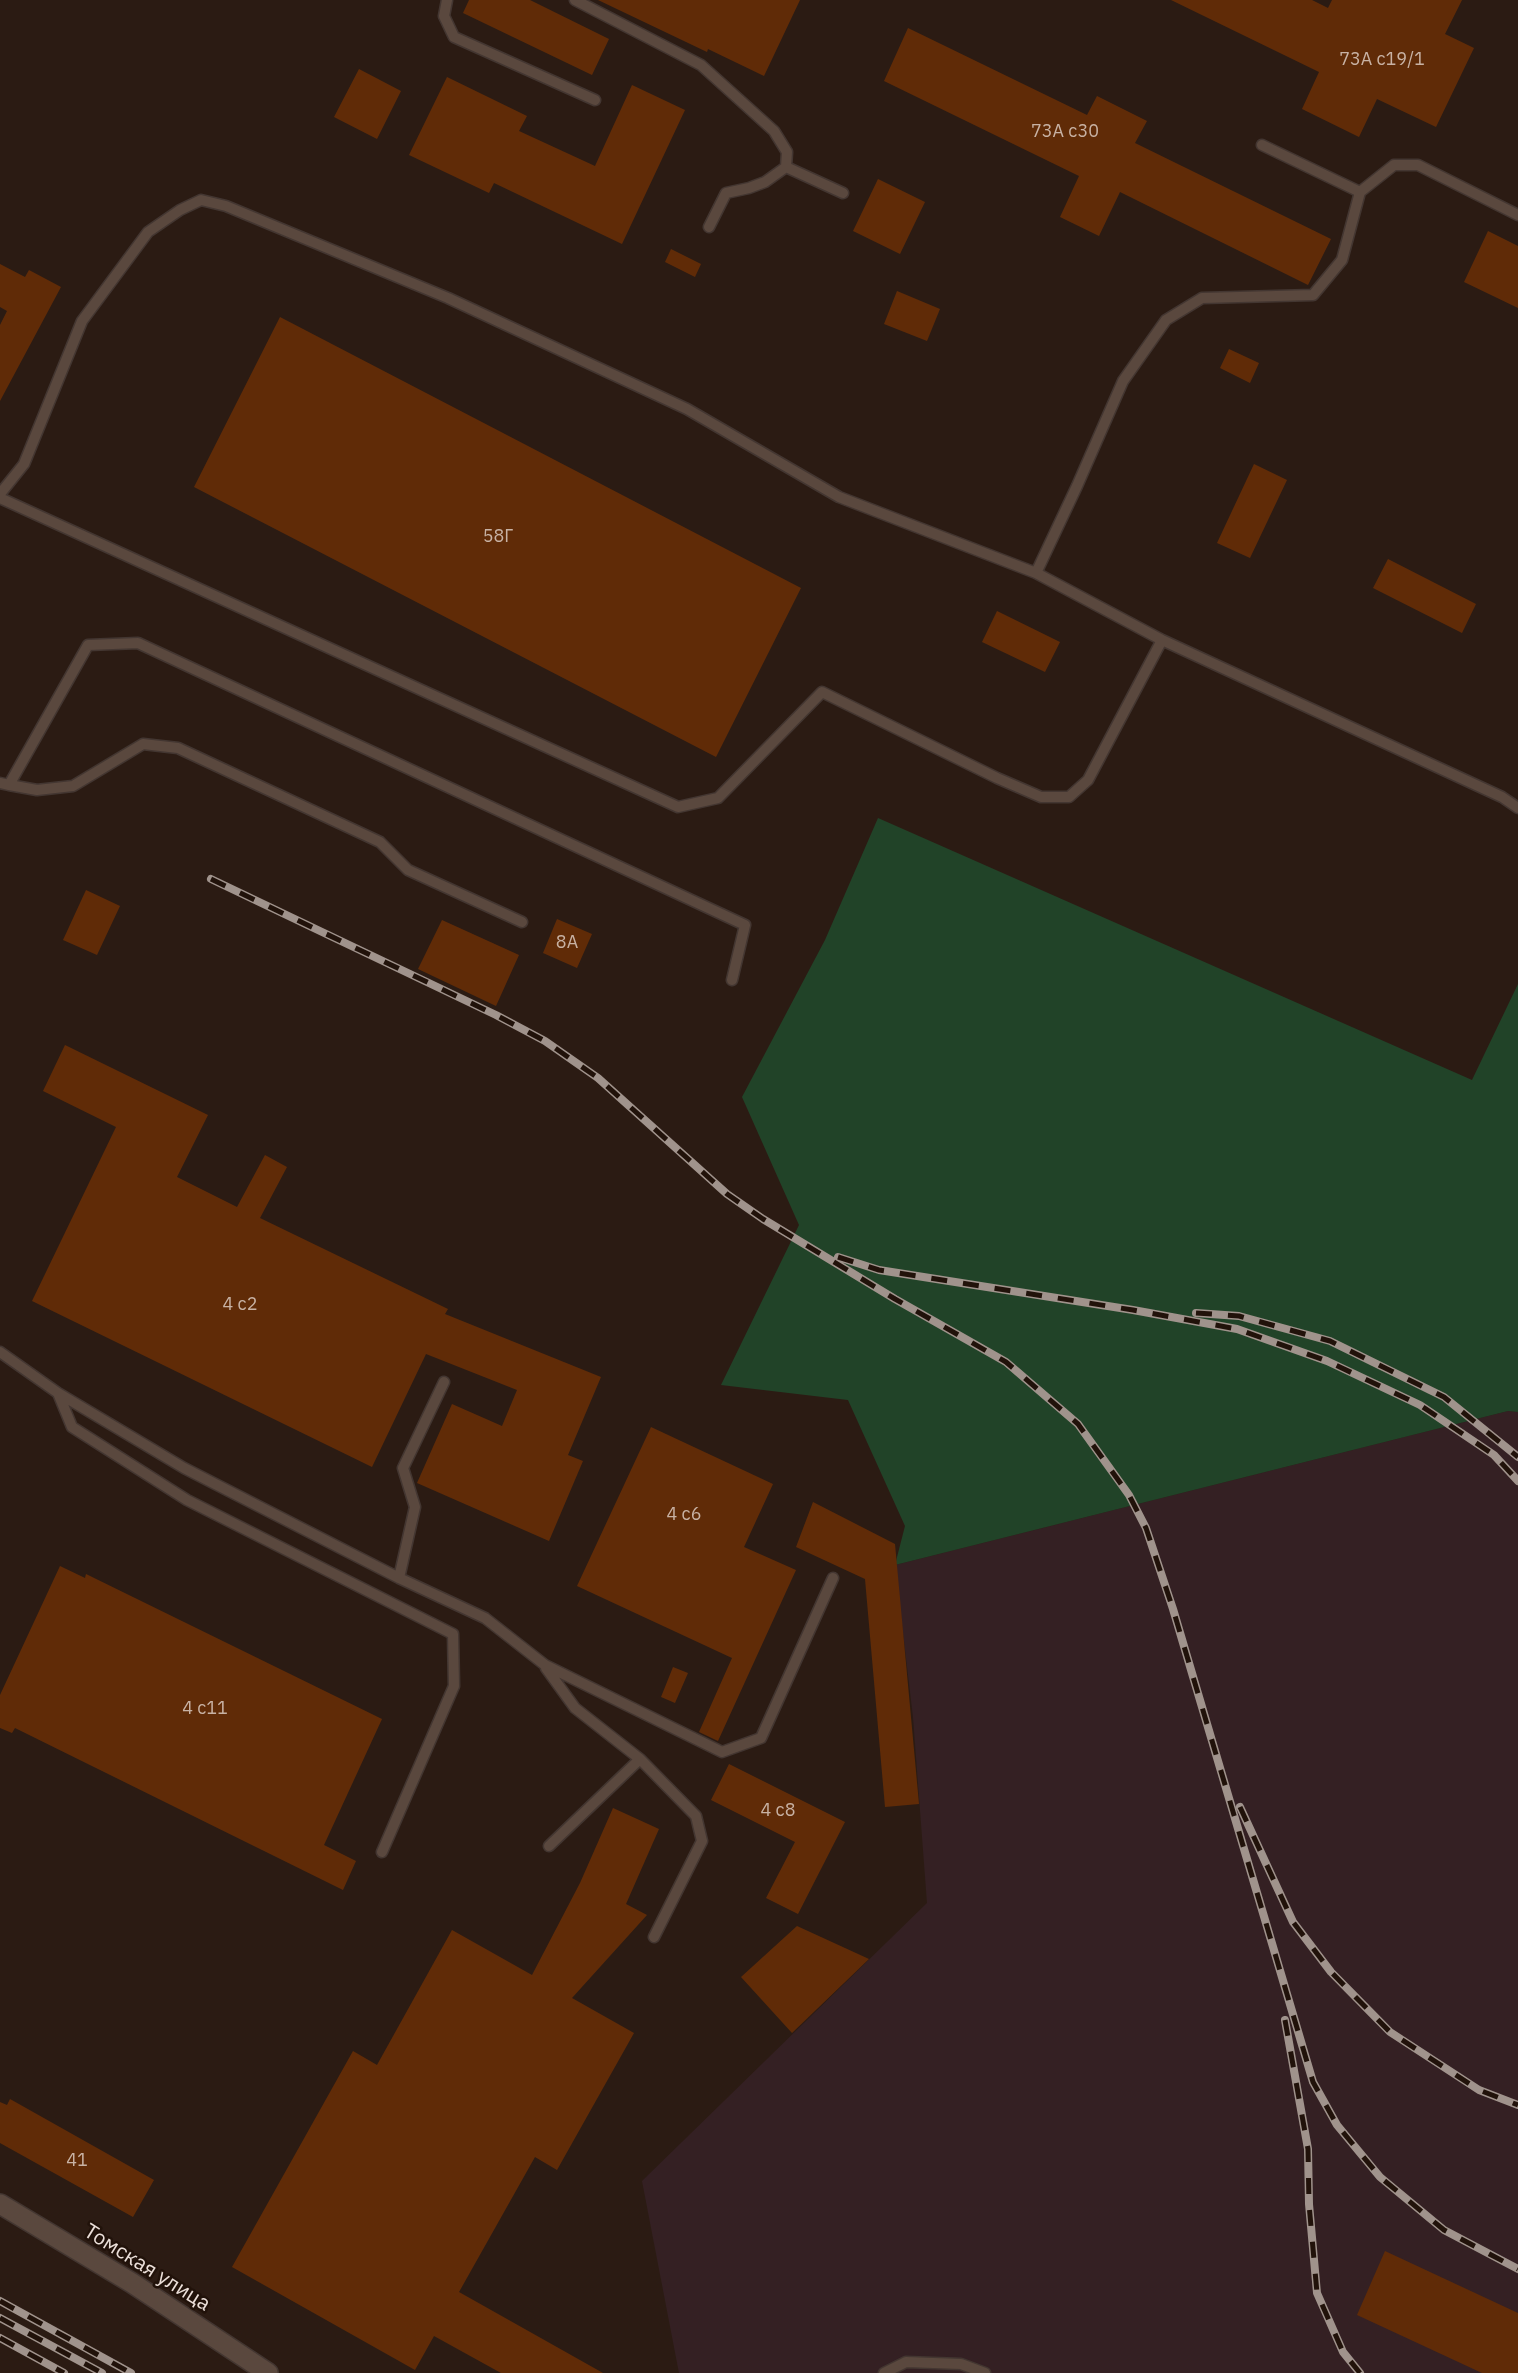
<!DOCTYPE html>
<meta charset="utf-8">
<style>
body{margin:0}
canvas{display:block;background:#2b1b13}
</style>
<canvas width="1518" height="2373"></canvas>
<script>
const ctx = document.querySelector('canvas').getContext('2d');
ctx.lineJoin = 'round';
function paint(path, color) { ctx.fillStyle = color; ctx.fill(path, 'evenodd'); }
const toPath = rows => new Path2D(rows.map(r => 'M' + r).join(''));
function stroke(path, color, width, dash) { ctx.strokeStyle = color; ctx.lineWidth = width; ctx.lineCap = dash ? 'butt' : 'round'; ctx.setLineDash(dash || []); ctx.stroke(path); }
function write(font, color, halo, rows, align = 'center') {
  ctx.font = font + ' "IBM Plex Sans",sans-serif'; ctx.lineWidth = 5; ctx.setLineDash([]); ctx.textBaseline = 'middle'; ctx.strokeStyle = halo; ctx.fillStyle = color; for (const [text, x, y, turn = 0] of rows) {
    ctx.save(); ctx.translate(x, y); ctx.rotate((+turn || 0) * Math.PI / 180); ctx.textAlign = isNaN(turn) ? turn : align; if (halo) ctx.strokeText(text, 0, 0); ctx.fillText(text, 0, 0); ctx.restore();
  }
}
const industrial = toPath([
 [1508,1411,1518,1412,1518,2373,679,2373,642,2181,927,1903,913,1717,895,1565]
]);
const green = toPath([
 [878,818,1472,1080,1518,984,1518,1412,1508,1411,895,1565,905,1526,848,1400,721,1385,799,1225,742,1097,825,940]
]);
const building = toPath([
 [469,0,530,0,609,39,592,75,463,13],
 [598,0,800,0,764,76,708,49,707,52],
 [1171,0,1312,0,1328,8,1332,0,1462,0,1445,34,1474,48,1436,127,1377,99,1359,137,1302,109,1319,72],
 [908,28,1087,115,1097,96,1147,121,1135,143,1331,239,1308,285,1120,192,1099,236,1060,217,1079,176,884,81],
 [359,69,401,91,377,139,334,117],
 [447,77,527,116,519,131,595,166,632,85,685,110,622,244,494,183,489,193,409,155],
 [878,179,925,202,900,254,853,231],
 [1488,231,1518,246,1518,308,1464,282],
 [671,249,701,264,695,277,665,262],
 [0,264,25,277,29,270,61,287,0,401,0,325,7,311,0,307],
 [897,291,940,309,927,341,884,324],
 [280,317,801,588,716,757,194,487],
 [1229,349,1259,363,1250,383,1220,368],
 [1254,464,1287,480,1250,558,1217,543],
 [1388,559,1476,604,1462,633,1373,588],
 [997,611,1060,642,1045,672,982,642],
 [86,890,120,906,97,955,63,940],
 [557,919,592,934,577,968,543,953],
 [442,920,519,955,496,1006,418,969],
 [65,1045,208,1115,177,1177,237,1207,265,1155,287,1167,260,1218,448,1309,445,1314,601,1377,568,1455,583,1461,549,1541,417,1483,452,1404,502,1426,517,1390,426,1354,372,1467,32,1301,116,1127,43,1091],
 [651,1427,773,1484,744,1547,796,1570,718,1741,699,1732,732,1658,577,1586],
 [813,1502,895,1544,919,1804,885,1807,865,1579,796,1547],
 [60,1566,85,1578,86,1574,382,1719,324,1845,356,1861,343,1890,15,1728,12,1733,0,1728,0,1695],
 [673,1667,688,1673,675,1703,661,1697],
 [729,1764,845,1822,798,1914,766,1898,795,1842,711,1800],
 [613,1808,659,1829,626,1904,647,1915,572,1998,634,2033,557,2170,535,2157,459,2292,603,2373,501,2373,434,2336,415,2370,232,2267,353,2051,377,2065,452,1930,532,1975,580,1883],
 [797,1926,869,1959,792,2033,741,1977],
 [10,2099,154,2180,133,2217,0,2143,0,2102,7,2105],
 [1385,2251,1518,2313,1518,2373,1482,2373,1357,2315]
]);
const service = toPath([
 [447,0,444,16,454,37,595,100],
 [575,0,701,65,774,131,787,152,786,167,765,182,749,188,726,193,709,227],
 [1262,145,1360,192,1394,165,1418,165,1518,215],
 [786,167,843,193],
 [0,494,24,464,82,321,148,232,180,210,201,200,226,206,448,298,687,409,839,497,1036,573,1162,640,1502,797,1518,808],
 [0,498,678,807,718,798,822,692,997,778,1041,797,1069,797,1088,780,1162,640],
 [1036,573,1077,486,1123,381,1166,320,1202,298,1313,295,1342,260,1360,192],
 [0,783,9,785,88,645,138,643,745,925,732,980],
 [9,785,37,790,73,786,143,744,178,748,380,842,408,870,522,922],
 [0,1352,58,1393,184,1468,399,1578,485,1618,545,1665,722,1752,761,1738,833,1578],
 [58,1393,72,1427,187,1500,453,1634,454,1686,382,1852],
 [399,1578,415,1507,403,1468,444,1382],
 [546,1668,575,1708,640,1759,549,1846],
 [640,1759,696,1816,702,1841,654,1937],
 [884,2373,906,2362,961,2364,985,2373]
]);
const minor = toPath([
 [0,2204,132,2283,268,2373]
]);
const rail = toPath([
 [211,879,496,1015,545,1041,598,1078,727,1194,763,1219,895,1299,1006,1362,1078,1424,1129,1495,1146,1528,1173,1609,1313,2082,1337,2125,1380,2177,1444,2230,1518,2269],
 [838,1257,879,1270,1133,1310,1237,1329,1327,1361,1420,1405,1494,1455,1518,1481],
 [1196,1313,1239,1316,1330,1341,1444,1397,1518,1457],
 [1240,1807,1293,1922,1331,1972,1390,2032,1479,2090,1518,2105],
 [1285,2020,1308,2149,1309,2204,1317,2293,1343,2352,1360,2373],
 [0,2301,131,2373],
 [0,2318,102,2373],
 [0,2338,64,2373]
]);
const numberNames = [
 ["73А с19/1",1382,60],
 ["73А с30",1065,132],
 ["58Г",498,537],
 ["8А",567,943],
 ["4 с2",240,1305],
 ["4 с6",684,1515],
 ["4 с11",205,1709],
 ["4 с8",778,1811],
 ["41",77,2161]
];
const streetNames = [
 ["Томская улица",147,2268,32]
];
paint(industrial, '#342023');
paint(green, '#214328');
paint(building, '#602b07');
stroke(service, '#433631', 13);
stroke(minor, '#433631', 22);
stroke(service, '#5a483e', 10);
stroke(minor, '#5a483e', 19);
stroke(rail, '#a0938c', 8);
stroke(rail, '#21120a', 5, [16]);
write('18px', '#c8b2a4', null, numberNames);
write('21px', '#ebdfd9', '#21120a', streetNames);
</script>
